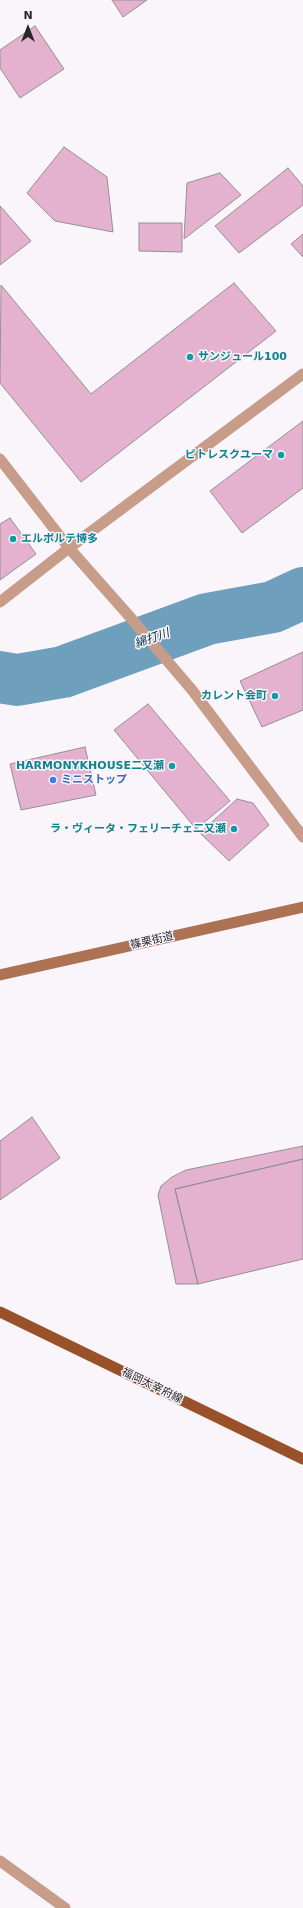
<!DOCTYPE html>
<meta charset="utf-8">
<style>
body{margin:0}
#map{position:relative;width:303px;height:1908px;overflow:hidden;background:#f9f5fb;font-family:"DejaVu Sans",sans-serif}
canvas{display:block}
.north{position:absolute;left:8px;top:8px;width:40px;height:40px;-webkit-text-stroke:3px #f9f5fb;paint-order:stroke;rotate:0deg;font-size:11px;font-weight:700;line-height:16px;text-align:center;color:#272628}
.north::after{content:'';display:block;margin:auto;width:14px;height:18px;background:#272628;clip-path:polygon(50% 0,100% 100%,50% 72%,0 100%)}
</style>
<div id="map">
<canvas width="303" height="1908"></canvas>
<div class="north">N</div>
</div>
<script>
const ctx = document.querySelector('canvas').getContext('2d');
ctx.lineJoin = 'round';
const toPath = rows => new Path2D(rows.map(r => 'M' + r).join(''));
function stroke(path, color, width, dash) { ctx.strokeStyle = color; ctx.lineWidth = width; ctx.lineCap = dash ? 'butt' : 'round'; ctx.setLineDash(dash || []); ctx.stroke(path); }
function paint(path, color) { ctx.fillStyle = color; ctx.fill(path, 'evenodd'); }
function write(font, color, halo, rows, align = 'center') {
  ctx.font = font + ' "DejaVu Sans","Noto Sans JP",sans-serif'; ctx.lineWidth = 3; ctx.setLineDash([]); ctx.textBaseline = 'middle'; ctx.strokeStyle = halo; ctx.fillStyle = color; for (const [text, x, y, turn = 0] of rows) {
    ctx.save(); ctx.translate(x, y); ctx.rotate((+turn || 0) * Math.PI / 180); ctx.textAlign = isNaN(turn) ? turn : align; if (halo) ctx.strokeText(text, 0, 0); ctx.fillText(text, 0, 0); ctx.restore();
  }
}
const river = toPath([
 [0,677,17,680,63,672,207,619,273,607,303,593]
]);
const building = toPath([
 [112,0,147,0,123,17,112,0],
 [35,26,64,69,20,98,0,68,0,50,35,26],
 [64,147,107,177,113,232,55,221,27,193,64,147],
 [288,168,303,186,303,205,239,253,215,226,288,168],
 [220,173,241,195,184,239,187,183,220,173],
 [0,206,31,241,0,265,0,206],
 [139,223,182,223,182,252,139,251,139,223],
 [303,234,303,257,291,244,303,234],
 [234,283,276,331,81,482,0,383,1,285,91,394,234,283],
 [303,421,303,488,242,533,210,491,303,421],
 [10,518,36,554,0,580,0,524,10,518],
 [303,652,303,710,262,727,240,681,303,652],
 [148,704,230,801,196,829,114,730,148,704],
 [85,747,96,795,21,810,10,764,85,747],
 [237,799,253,803,269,825,229,861,200,833,237,799],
 [32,1117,60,1158,0,1200,0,1141,32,1117],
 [303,1146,303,1159,175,1189,198,1284,176,1284,158,1195,161,1186,172,1177,186,1170,303,1146],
 [303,1159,303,1259,198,1284,175,1189,303,1159]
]);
const minor = toPath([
 [0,602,69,548],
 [0,1861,65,1908]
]);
const tertiary = toPath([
 [0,459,69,548,130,617,192,690,303,837],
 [69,548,303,374]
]);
const secondary = toPath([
 [0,975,303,907]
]);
const primary = toPath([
 [0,1312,303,1459]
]);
const markers = [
 [190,357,4,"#0f9aa8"],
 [281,455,4,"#0f9aa8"],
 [13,539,4,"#0f9aa8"],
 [275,696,4,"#0f9aa8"],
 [172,766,4,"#0f9aa8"],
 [53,780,4,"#3f7fe0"],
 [234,829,4,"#0f9aa8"]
];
const cultureNames = [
 ["サンジュール100",198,357,"left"],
 ["ピトレスクユーマ",273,455],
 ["エルポルテ博多",21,539,"left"],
 ["カレント会町",267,696],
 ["HARMONYKHOUSE二又瀬",164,766],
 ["ラ・ヴィータ・フェリーチェ二又瀬",226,829]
];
const shopNames = [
 ["ミニストップ",61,780]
];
const streetNames = [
 ["篠栗街道",152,941,-13],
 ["福岡太宰府線",152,1386,26]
];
const waterNames = [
 ["綿打川",152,639,-20]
];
stroke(river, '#6e9fbd', 52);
paint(building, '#e4b2ce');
stroke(building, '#958f92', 1);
stroke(minor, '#c79d89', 11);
stroke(tertiary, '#c79d89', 11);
stroke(secondary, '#ad7153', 11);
stroke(primary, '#985129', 11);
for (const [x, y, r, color] of markers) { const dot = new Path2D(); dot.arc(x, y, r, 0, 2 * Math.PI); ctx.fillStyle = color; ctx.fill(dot); stroke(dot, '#f9f5fb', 1.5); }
write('bold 11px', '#0d838f', '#f9f5fb', cultureNames, 'right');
write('bold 11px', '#366cbe', '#f9f5fb', shopNames, 'left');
write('11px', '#272628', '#f9f5fb', streetNames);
write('italic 12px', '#053046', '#f9f5fb', waterNames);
</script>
